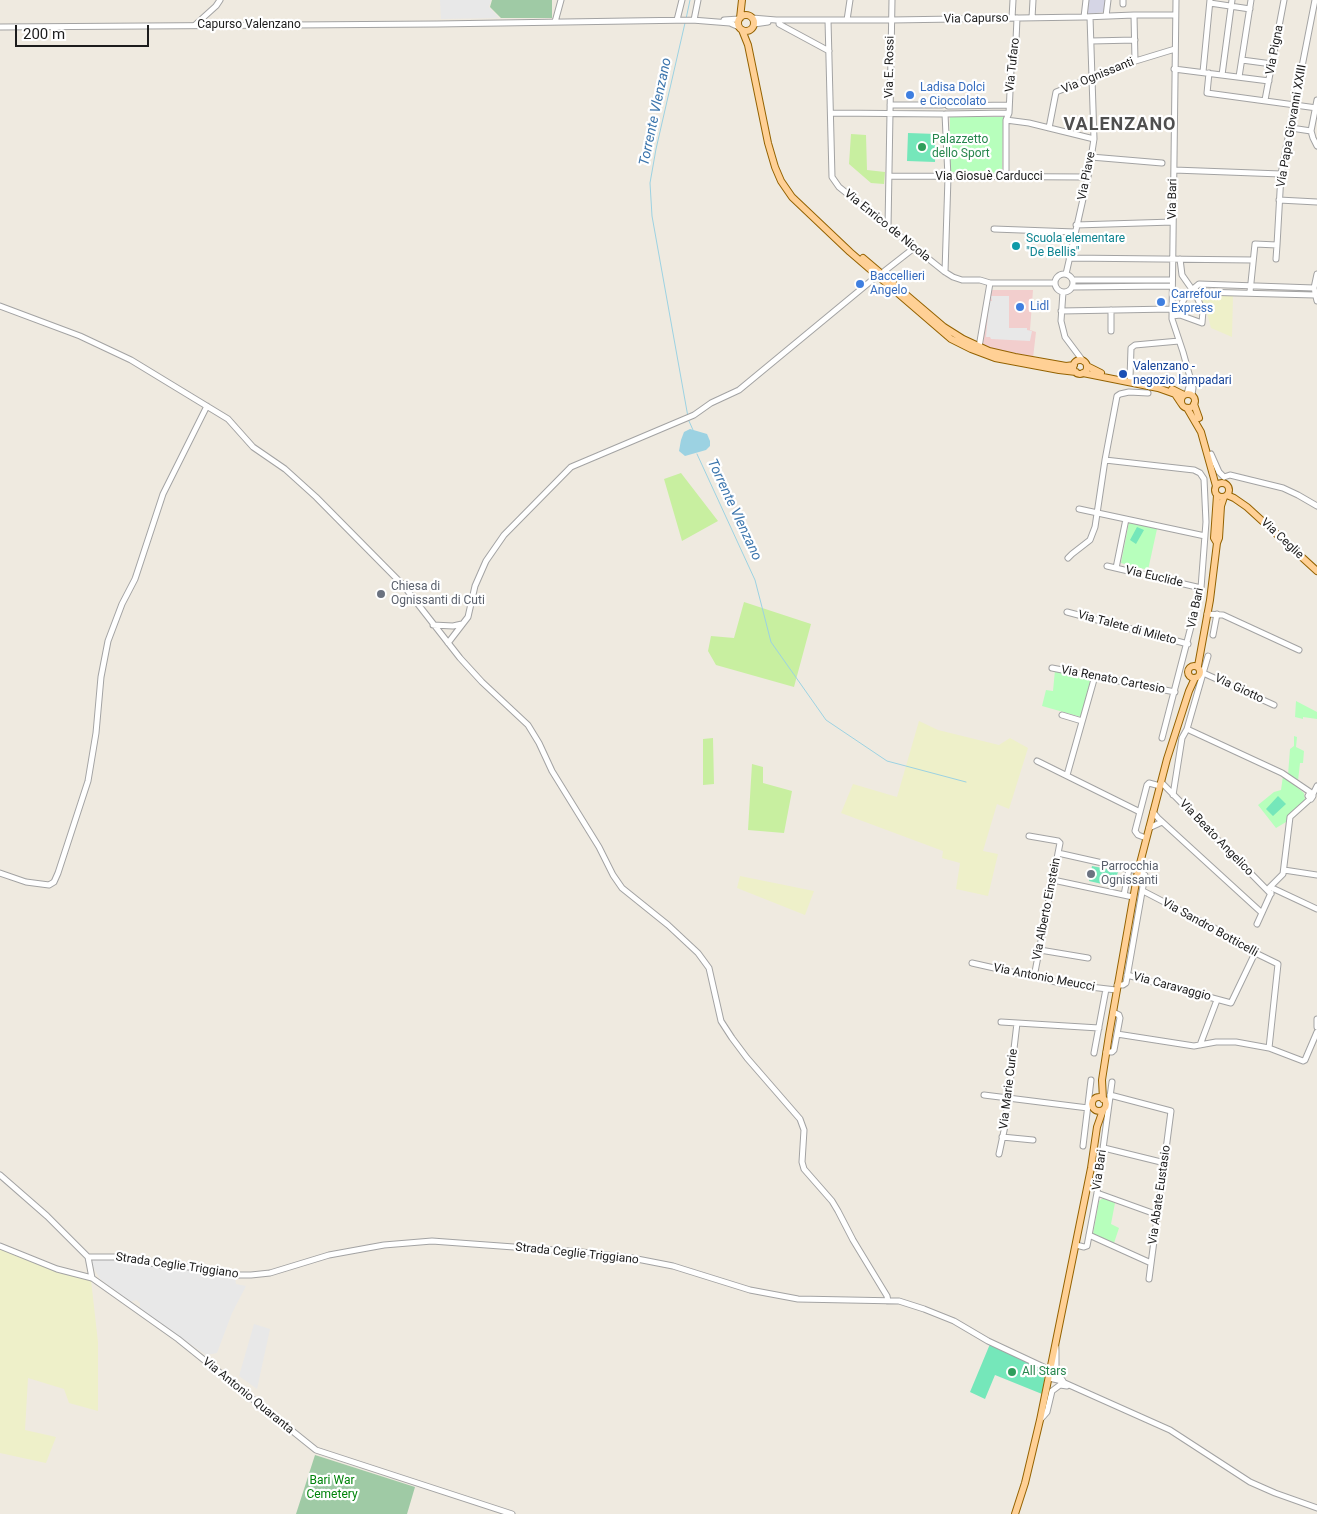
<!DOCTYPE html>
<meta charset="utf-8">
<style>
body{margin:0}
#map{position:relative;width:1317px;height:1514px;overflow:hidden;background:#efeae0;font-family:Roboto,sans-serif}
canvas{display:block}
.scale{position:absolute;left:15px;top:25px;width:134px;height:22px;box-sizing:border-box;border:2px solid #1c1c1c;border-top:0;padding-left:6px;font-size:15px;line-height:18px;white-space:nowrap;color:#1c1c1c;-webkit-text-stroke:4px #fff;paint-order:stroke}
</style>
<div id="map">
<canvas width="1317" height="1514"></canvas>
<div class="scale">200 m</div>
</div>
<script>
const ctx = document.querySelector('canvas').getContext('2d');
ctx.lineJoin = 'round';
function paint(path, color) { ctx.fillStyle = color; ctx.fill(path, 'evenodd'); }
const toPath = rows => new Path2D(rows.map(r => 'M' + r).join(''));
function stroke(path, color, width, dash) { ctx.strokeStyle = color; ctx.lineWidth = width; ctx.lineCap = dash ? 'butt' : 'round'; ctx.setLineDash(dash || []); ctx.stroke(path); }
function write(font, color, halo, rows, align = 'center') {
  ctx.font = font + ' Roboto,sans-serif'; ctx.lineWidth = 4.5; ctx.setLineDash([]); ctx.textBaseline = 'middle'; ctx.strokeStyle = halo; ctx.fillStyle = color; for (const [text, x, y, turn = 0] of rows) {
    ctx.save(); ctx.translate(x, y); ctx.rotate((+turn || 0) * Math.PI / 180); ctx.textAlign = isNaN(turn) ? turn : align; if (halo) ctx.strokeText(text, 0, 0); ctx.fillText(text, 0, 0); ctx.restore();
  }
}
const commercial = toPath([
 [990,290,1033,290,1030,330,1036,332,1033,358,1009,354,982,346]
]);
const farmland = toPath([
 [1199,295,1233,295,1232,337,1211,328,1207,313,1199,297],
 [919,721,938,730,999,745,1010,738,1028,748,1009,809,997,804,983,851,998,854,988,896,956,889,960,863,942,858,943,851,841,813,853,784,897,797],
 [740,876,814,891,805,915,737,888],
 [0,1248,91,1280,98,1342,98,1411,69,1403,64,1389,28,1378,25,1430,56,1437,46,1463,0,1453]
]);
const grass = toPath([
 [851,134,866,135,867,170,885,172,884,184,871,183,849,164],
 [681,473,718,521,682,541,664,479],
 [744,602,811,624,794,687,716,665,708,651,711,636,734,638],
 [713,738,714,784,703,785,703,739],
 [752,764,763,767,763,783,792,791,784,833,748,830]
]);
const cemetery = toPath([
 [492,0,552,0,552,18,501,18,490,7],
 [315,1455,415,1487,407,1514,296,1514]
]);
const park = toPath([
 [950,117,1003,117,1002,173,949,172],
 [1129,522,1157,529,1148,570,1121,563],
 [1055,670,1092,679,1081,717,1042,706,1046,690,1053,691],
 [1296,701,1317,712,1317,719,1303,717,1303,719,1295,717],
 [1294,736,1297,737,1296,747,1304,751,1303,763,1300,763,1298,781,1288,775,1290,749,1294,746],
 [1283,776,1304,793,1305,800,1288,816,1286,822,1276,828,1258,805,1274,792,1281,790],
 [1103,1198,1115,1203,1111,1224,1119,1228,1114,1243,1093,1234,1099,1201]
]);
const pitch = toPath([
 [908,133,936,134,935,162,907,161],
 [1137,527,1144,530,1136,544,1130,540],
 [1278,796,1286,804,1273,816,1266,809],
 [1092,866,1118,871,1115,887,1089,881],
 [990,1344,1046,1369,1042,1394,995,1375,985,1399,970,1392]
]);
const parking = toPath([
 [440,0,491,0,489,7,499,18,441,19],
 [991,296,1009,296,1009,328,1027,328,1027,330,1032,331,1030,341,991,339,990,337,986,337,989,301,992,301],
 [92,1259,119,1259,175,1270,189,1270,235,1277,236,1284,246,1286,232,1313,217,1353,206,1355,140,1309,140,1303,136,1300,130,1302,100,1279,91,1263],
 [254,1324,270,1329,257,1389,239,1376]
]);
const plaza = toPath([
 [1088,0,1106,0,1105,12,1087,14,1086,12]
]);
const water = toPath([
 [690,429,707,434,710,441,710,446,706,450,685,456,679,451,681,440,684,432]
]);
const stream = toPath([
 [686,19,690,0],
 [685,23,656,149,650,183,652,216,688,417],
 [689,421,693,430],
 [697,454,755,580,771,642,826,720,887,761,966,782]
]);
const minor = toPath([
 [1176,0,1172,319,1183,352,1193,388,1192,395],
 [1210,3,1250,9],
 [1123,4,1123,0],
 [1134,15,1135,61],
 [1106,16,1108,0],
 [1084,17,1086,0],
 [752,18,776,20,892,20,1084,17,1134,15,1175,15],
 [1012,18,1013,0],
 [1032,18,1033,0],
 [677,20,682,0],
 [694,20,698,0],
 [724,20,739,19],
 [779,20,779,24,829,51],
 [828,20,832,177,839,187,945,272,953,277,962,280,980,280,990,283,1055,283],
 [847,20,850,0],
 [555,22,561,0],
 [754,24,768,22],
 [195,25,216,6,220,0],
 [0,27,437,24,692,20,730,23,739,27],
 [1091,41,1135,40],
 [1242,60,1272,64],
 [1174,69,1269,81],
 [1203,72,1210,0],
 [1209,73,1207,93,1317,108],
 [1222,75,1232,0],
 [1239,77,1251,0],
 [1265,100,1284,0],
 [1317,100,1311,131,1313,138,1317,146],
 [890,105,942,105],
 [948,106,1009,105],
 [831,113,943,114],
 [946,114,1009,113],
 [1006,120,1029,123,1094,139],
 [1049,128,1056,92,1129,63,1175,49],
 [1291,128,1311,131],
 [1091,157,1162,163],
 [1174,170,1281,174],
 [890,176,1088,177],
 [1006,177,1006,120,1009,113,1011,70,1015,63,1017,18],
 [1279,200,1317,202],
 [1076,225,1173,222],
 [888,227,892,0],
 [994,229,1075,232],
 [1069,258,1253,260],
 [1180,259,1182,275,1196,295,1203,311,1202,323,1180,315],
 [1276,259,1277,245],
 [945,272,948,177,945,114],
 [882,273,914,248],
 '1055 283a9 9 0 1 1 18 0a9 9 0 1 1-18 0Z',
 [1066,274,1088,177,1094,139,1090,17],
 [1317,274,1314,288,1317,301],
 [1073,280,1171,280],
 [1073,287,1171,286],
 [1193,289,1199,292,1315,295],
 [1063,292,1061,321,1065,337,1083,361],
 [1250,292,1255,244,1277,245,1281,174,1315,0],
 [0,306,80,336,131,360,228,419,253,447,285,469,316,497,403,585,460,658,482,682,528,725,539,743,552,771,599,847,613,875,622,888,668,925,698,953,709,968,721,1021,732,1038,747,1058,800,1119,804,1130,802,1162,804,1169,832,1201,838,1211,853,1240,887,1296,888,1301],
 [1061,311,1171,309],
 [1172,316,1180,315,1182,303,1187,294,1199,284,1314,288],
 [1111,331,1111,310],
 [979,347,990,283],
 [1130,378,1131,348,1135,345,1179,341],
 [1187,394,1190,383],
 [1211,454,1219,472,1224,477],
 [1105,460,1194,470,1200,473,1204,479,1206,522,1201,588,1162,738],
 [1224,477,1230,475,1283,488,1298,495,1317,506],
 [1079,509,1205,536],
 [1068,558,1072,554,1090,540,1095,527,1105,460,1117,396,1120,394,1129,392,1148,393],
 [1107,566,1201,588],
 [1116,568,1126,519],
 [1067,612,1188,644],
 [1207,614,1223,615,1299,650],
 [433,625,453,626,462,624],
 [1213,635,1217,614],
 [448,643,468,617,475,586,486,561,504,535,571,467,694,415,711,403,739,390,877,276],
 [1052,668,1175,692],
 [1201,672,1274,705],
 [1062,715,1082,721],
 [1187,729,1282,773,1313,794,1313,796,1311,799,1308,796,1310,793],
 [1037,761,1140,812],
 [1067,775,1095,676],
 [1161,782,1271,894],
 [1313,794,1317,786],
 [1173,795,1182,738,1187,729,1208,656],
 [1153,812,1158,818,1262,913],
 [1149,828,1162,822],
 [1029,836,1058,841,1060,843,1034,977],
 [1146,838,1138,835,1135,831,1147,785,1149,783,1160,786],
 [1058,853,1138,871,1145,875,1126,983,1123,985,1117,985],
 [1284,870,1317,875],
 [0,873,26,882,49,885,54,882,58,873,88,781,96,733,101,677,108,641,122,604,135,579,163,494,207,406],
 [1053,880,1133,897],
 [1270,887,1317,909],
 [1267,890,1283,874,1290,817,1310,799],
 [1143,891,1220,931,1239,945,1278,964,1269,1048],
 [1124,895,1129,869],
 [1257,924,1271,893],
 [1040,950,1088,958],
 [972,963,1065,984,1116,990],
 [1127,975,1231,1003,1255,953],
 [1317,1019,1317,1027],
 [1001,1022,1099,1028],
 [1117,1034,1194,1046,1216,1042,1236,1042,1269,1048,1303,1061,1305,1060,1317,1032],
 [1200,1045,1217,1000],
 [1106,1052,1112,1052,1114,1050,1120,1018,1119,1015,1113,1012],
 [1094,1053,1106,989],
 [984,1095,1088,1108],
 [1110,1095,1171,1111,1149,1279],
 [1002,1137,1033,1140],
 [1083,1146,1091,1080],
 [1104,1148,1165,1163],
 [999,1154,1005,1126,1017,1023],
 [0,1175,47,1216,88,1257,92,1278],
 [1097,1193,1158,1215],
 [1089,1235,1151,1263],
 [1076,1245,1084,1247,1087,1246,1097,1193,1112,1082],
 [0,1246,57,1269,92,1278,178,1339,316,1450,512,1514],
 [88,1257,120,1257,171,1267,189,1267,236,1275,251,1275,270,1273,329,1255,384,1245,432,1241,582,1252,632,1258,673,1266,750,1290,798,1299,899,1301,924,1309,954,1321,988,1341,1050,1370],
 [1056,1347,1056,1367,1058,1374,1063,1381],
 [1049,1378,1058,1380,1170,1430,1250,1482,1275,1493,1317,1508],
 [1040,1420,1047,1412,1052,1391,1060,1385,1067,1386]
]);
const major = toPath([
 '738 23a8 8 0 1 1 16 0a8 8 0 1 1-16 0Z',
 [740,18,742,0],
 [742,30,748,45,768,143,775,167,781,181,792,197,850,252,951,339,971,349,995,358,1059,370,1076,372],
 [863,258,944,327,963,339,989,351,1015,357,1066,366,1074,365],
 '1073 367a7 7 0 1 1 14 0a7 7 0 1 1-14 0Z',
 [1087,366,1101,373],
 [1083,373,1158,388,1175,394,1181,403],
 [1172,389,1184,395],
 '1181 401a7 7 0 1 1 14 0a7 7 0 1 1-14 0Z',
 [1194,404,1199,418],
 [1187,408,1201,432,1216,486],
 '1215 490a7 7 0 1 1 14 0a7 7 0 1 1-14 0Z',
 [1217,495,1214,538,1217,543],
 [1227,495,1234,498,1247,507,1317,571],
 '1188 672a6 6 0 1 1 12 0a6 6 0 1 1-12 0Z',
 [1198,666,1210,600,1217,543,1219,538,1221,506,1224,497],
 '1092 1104a7 7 0 1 1 14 0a7 7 0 1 1-14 0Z',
 [1103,1099,1102,1080,1109,1035,1138,871,1167,759,1189,691,1195,678],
 [1015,1514,1025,1483,1040,1420,1091,1168,1097,1127,1103,1110]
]);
const markers = [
 [910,95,5,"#3f7fe0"],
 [922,147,5,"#2e9e5b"],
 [1016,246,5,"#0f9aa8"],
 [860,284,5,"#3f7fe0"],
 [1161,302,5,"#3f7fe0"],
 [1020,307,5,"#3f7fe0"],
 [1123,374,5,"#1a4fb4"],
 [381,594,5,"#6b7280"],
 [1091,874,5,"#6b7280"],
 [1012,1372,5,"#2e9e5b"]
];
const streetNames = [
 ["Via Capurso",976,19,-1],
 ["Capurso Valenzano",249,25],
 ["Via Pigna",1275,50,-79],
 ["Via Tufaro",1013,65,-84],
 ["Via E. Rossi",890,67,-89],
 ["Via Ognissanti",1098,76,-22],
 ["Via Papa Giovanni XXIII",1292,126,-80],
 ["Via Piave",1087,176,-79],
 ["Via Giosuè Carducci",989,177],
 ["Via Bari",1173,199,-89],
 ["Via Enrico de Nicola",887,226,39],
 ["Via Ceglie",1282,539,43],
 ["Via Euclide",1154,577,13],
 ["Via Bari",1196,608,-78],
 ["Via Talete di Mileto",1127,628,15],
 ["Via Renato Cartesio",1113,680,11],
 ["Via Giotto",1239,689,25],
 ["Via Beato Angelico",1216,838,46],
 ["Via Alberto Einstein",1047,909,-79],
 ["Via Sandro Botticelli",1210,928,29],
 ["Via Antonio Meucci",1044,978,11],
 ["Via Caravaggio",1172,987,15],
 ["Via Marie Curie",1009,1089,-83],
 ["Via Bari",1100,1170,-82],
 ["Via Abate Eustasio",1160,1195,-82],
 ["Strada Ceglie Triggiano",577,1254,6],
 ["Strada Ceglie Triggiano",177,1266,8],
 ["Via Antonio Quaranta",248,1396,39]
];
const shopNames = [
 ["Ladisa Dolci",920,88],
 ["e Cioccolato",920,102],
 ["Baccellieri",870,277],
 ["Angelo",870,291],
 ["Carrefour",1171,295],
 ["Express",1171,309],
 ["Lidl",1030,307]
];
const leisureNames = [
 ["Palazzetto",932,140],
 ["dello Sport",932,154],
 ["All Stars",1022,1372]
];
const cultureNames = [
 ["Scuola elementare",1026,239],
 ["\"De Bellis\"",1026,253]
];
const transitNames = [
 ["Valenzano -",1133,367],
 ["negozio lampadari",1133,381]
];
const worshipNames = [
 ["Chiesa di",391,587],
 ["Ognissanti di Cuti",391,601],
 ["Parrocchia",1101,867],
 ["Ognissanti",1101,881]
];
const parkNames = [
 ["Bari War",332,1481],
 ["Cemetery",332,1495]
];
const waterNames = [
 ["Torrente Vlenzano",656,112,-78],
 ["Torrente Vlenzano",734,510,65]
];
const districtNames = [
 ["VALENZANO",1120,125]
];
paint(commercial, '#f2cecd');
paint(farmland, '#eef0c9');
paint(grass, '#c8efa0');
paint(cemetery, '#9fcaa5');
paint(park, '#b7ffbc');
paint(pitch, '#75e7ba');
paint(parking, '#e8e8e8');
paint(plaza, '#d5d5e5');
paint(water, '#9cd2e2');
stroke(stream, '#9cd2e2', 1);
stroke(minor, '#a3a3a3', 7);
stroke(major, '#946200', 8);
stroke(minor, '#fff', 5);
stroke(major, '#ffd095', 6);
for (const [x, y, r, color] of markers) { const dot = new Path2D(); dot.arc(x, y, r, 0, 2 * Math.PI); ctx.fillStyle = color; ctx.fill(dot); stroke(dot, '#fff', 2); }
write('12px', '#1c1c1c', '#fff', streetNames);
write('12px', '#366cbe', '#fff', shopNames, 'left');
write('12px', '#27864d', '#fff', leisureNames, 'left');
write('12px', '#0d838f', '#fff', cultureNames, 'left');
write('12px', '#164399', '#fff', transitNames, 'left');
write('12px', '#5b616d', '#fff', worshipNames, 'left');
write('12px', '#00840a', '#fff', parkNames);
write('italic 14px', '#3d76ad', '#fff', waterNames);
ctx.letterSpacing = '1px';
write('bold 18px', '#4f4f4f', '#fff', districtNames);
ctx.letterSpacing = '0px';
</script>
